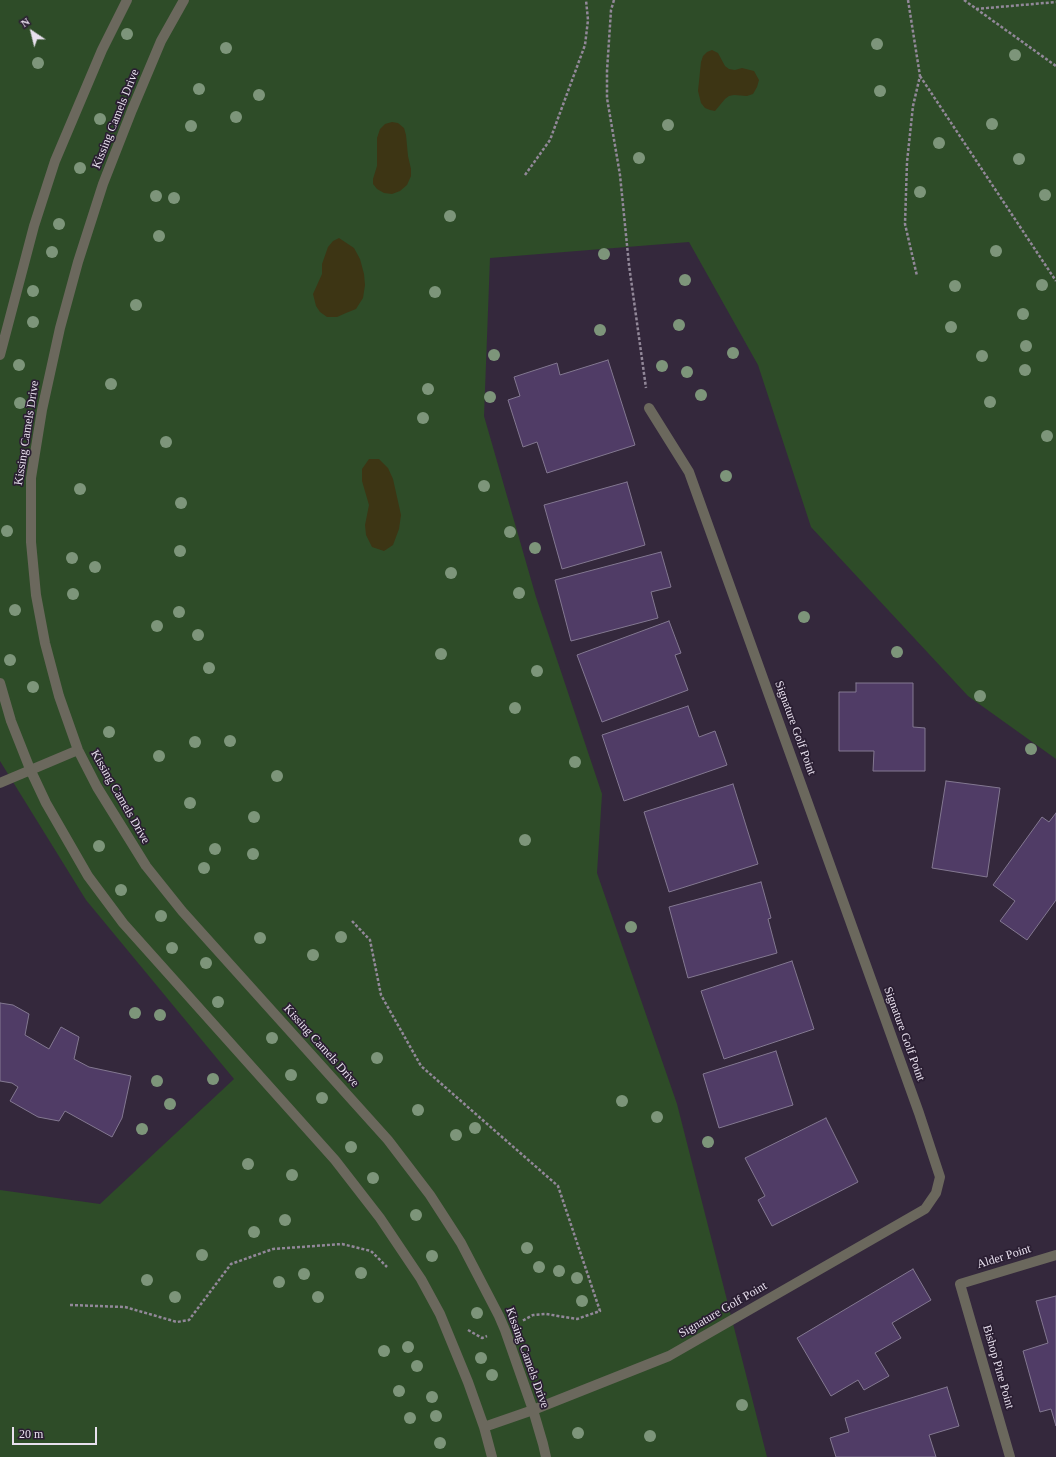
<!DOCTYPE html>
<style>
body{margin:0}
#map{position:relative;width:1056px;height:1457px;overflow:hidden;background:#34283c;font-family:"Times New Roman",serif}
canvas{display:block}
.north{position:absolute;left:12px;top:12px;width:40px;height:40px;-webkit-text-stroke:3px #2a1e32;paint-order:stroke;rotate:325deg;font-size:11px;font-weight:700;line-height:16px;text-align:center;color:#e8e0ee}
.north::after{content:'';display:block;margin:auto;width:14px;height:18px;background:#e8e0ee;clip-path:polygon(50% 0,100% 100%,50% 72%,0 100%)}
.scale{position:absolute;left:12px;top:1427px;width:85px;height:18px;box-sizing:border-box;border:2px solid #e8e0ee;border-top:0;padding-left:5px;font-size:12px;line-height:14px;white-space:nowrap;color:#e8e0ee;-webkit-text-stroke:3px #2a1e32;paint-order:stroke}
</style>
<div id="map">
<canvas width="1056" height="1457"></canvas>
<div class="north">N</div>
<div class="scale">20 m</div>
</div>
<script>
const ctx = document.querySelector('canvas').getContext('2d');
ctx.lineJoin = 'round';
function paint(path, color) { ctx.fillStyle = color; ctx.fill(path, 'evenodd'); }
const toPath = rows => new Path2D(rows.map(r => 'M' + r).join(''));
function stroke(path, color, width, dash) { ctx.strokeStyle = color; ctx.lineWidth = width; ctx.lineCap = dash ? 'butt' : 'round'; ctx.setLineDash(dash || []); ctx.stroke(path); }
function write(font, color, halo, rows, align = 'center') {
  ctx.font = font + ' "Times New Roman",serif'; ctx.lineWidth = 3.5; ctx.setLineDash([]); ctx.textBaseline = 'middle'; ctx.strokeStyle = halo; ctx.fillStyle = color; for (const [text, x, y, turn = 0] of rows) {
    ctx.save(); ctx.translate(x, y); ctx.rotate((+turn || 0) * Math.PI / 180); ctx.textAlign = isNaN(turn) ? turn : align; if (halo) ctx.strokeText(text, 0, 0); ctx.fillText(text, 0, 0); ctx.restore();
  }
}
const green = toPath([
 [0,0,1056,0,1056,759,968,696,811,527,758,365,689,242,490,258,484,416,536,597,602,794,597,873,677,1104,767,1457,0,1457,0,1190,100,1204,234,1079,86,900,0,761]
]);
const sand = toPath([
 [712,50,718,53,725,66,729,69,735,70,742,68,754,71,759,80,757,87,753,94,747,96,734,95,729,96,725,99,715,111,710,110,705,108,701,103,698,91,701,62,703,56,707,52],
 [392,122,398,123,404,128,406,135,408,156,411,169,411,176,407,185,400,191,392,194,384,193,377,189,373,184,373,179,377,166,377,138,380,129,385,124],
 [339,238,354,248,360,259,364,274,365,285,363,298,356,309,346,313,337,317,327,317,320,312,316,306,313,294,322,274,322,264,328,247,333,241],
 [369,459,379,459,388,468,393,479,401,515,399,529,393,545,384,551,372,547,366,535,365,525,369,505,362,481,362,469]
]);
const building = toPath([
 [608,360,635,445,547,473,537,442,523,447,508,400,520,396,514,377,557,363,560,375,608,360],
 [627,482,645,545,562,569,544,505,627,482],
 [661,552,671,587,651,592,658,618,571,641,555,580,661,552],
 [669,621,681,653,675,655,688,690,602,722,577,655,669,621],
 [856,683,913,683,913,727,925,728,925,771,873,771,874,751,839,751,839,692,856,692,856,683],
 [688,706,699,737,715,731,727,765,624,801,602,735,688,706],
 [946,781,1000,788,987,877,932,868,946,781],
 [733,784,758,864,669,892,644,812,733,784],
 [1056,813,1056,900,1027,940,1000,921,1015,901,993,885,1042,817,1049,822,1056,813],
 [761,882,771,918,768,919,777,953,688,978,669,907,761,882],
 [792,961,814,1029,724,1059,701,991,792,961],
 [0,1003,13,1005,29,1014,25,1035,49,1049,61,1027,79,1037,74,1059,89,1067,131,1076,122,1118,112,1137,65,1111,59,1121,38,1117,10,1101,18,1087,12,1083,0,1081,0,1003],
 [776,1051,793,1105,719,1128,703,1074,776,1051],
 [826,1118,858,1182,772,1226,758,1200,765,1196,745,1158,826,1118],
 [913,1269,931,1300,892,1323,901,1338,875,1353,889,1376,864,1390,858,1380,831,1396,797,1338,913,1269],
 [1056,1296,1056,1426,1051,1409,1040,1412,1023,1351,1048,1343,1036,1301,1056,1296],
 [947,1387,959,1426,929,1435,936,1457,836,1457,830,1438,849,1432,845,1418,947,1387]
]);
const path = toPath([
 [614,0,611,10,607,71,607,98,620,175,629,265,646,388],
 [908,0,920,76,913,106,907,162,905,224,917,276],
 [964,0,1056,66],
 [976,9,1056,2],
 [920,76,1056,281],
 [525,175,550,140,585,45,588,20,586,0],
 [352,921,370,940,381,995,421,1066,558,1186,600,1311,577,1319,546,1314,533,1315,522,1321],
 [70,1305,125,1307,177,1322,189,1320,231,1264,273,1249,342,1244,371,1251,387,1267],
 [468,1330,482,1338,487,1336]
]);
const street = toPath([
 [184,0,161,41,132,110,103,184,78,262,60,328,42,410,31,478,31,542,36,595,45,643,59,696,78,750,97,787,146,866,182,911,388,1140,430,1195,461,1243,499,1316,505,1330,533,1410,543,1444,546,1457],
 [0,355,34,226,55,161,102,50,127,0],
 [0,683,11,721,30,769,46,803,88,876,123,923,335,1160,380,1218,421,1279,440,1314,468,1382,484,1427,492,1457],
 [0,783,78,750],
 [484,1427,533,1410,669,1356,925,1209,936,1193,940,1177,919,1113,689,472,649,408],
 [1010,1457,960,1284,1056,1255]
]);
const trees = [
 [127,34],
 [877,44],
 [226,48],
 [1015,55],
 [38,63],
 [199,89],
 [880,91],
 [259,95],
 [236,117],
 [100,119],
 [992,124],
 [668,125],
 [191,126],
 [939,143],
 [639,158],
 [1019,159],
 [80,168],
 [920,192],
 [1045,195],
 [156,196],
 [174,198],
 [450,216],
 [59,224],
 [159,236],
 [996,251],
 [52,252],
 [604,254],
 [685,280],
 [1042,285],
 [955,286],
 [33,291],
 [435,292],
 [136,305],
 [1023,314],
 [33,322],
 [679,325],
 [951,327],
 [600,330],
 [1026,346],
 [733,353],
 [494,355],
 [982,356],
 [19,365],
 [662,366],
 [1025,370],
 [687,372],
 [111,384],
 [428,389],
 [701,395],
 [490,397],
 [990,402],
 [20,403],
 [423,418],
 [1047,436],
 [166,442],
 [726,476],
 [484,486],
 [80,489],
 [181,503],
 [7,531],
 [510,532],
 [535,548],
 [180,551],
 [72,558],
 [95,567],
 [451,573],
 [519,593],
 [73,594],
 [15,610],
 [179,612],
 [804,617],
 [157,626],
 [198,635],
 [897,652],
 [441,654],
 [10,660],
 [209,668],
 [537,671],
 [33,687],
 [980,696],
 [515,708],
 [109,732],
 [230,741],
 [195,742],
 [1031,749],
 [159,756],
 [575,762],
 [277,776],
 [190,803],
 [254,817],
 [525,840],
 [99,846],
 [215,849],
 [253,854],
 [204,868],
 [121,890],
 [161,916],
 [631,927],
 [341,937],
 [260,938],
 [172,948],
 [313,955],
 [206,963],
 [218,1002],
 [135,1013],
 [160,1015],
 [272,1038],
 [377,1058],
 [291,1075],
 [213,1079],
 [157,1081],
 [322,1098],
 [622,1101],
 [170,1104],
 [418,1110],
 [657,1117],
 [475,1128],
 [142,1129],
 [456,1135],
 [708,1142],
 [351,1147],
 [248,1164],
 [292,1175],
 [373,1178],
 [416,1215],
 [285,1220],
 [254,1232],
 [527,1248],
 [202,1255],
 [432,1256],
 [539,1267],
 [559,1271],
 [361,1273],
 [304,1274],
 [577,1278],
 [147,1280],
 [279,1282],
 [175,1297],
 [318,1297],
 [582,1301],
 [477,1313],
 [408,1347],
 [384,1351],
 [481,1358],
 [417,1366],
 [492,1375],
 [399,1391],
 [432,1397],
 [742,1405],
 [436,1416],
 [410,1418],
 [578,1433],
 [650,1436],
 [440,1443]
];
const streetNames = [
 ["Kissing Camels Drive",116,119,-68],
 ["Kissing Camels Drive",27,433,-81],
 ["Signature Golf Point",795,728,70],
 ["Kissing Camels Drive",120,797,60],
 ["Signature Golf Point",904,1034,70],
 ["Kissing Camels Drive",321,1046,48],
 ["Alder Point",1004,1257,-17],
 ["Signature Golf Point",723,1310,-30],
 ["Kissing Camels Drive",527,1358,70],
 ["Bishop Pine Point",998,1367,74]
];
paint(green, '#2e4c28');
paint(sand, '#3d3514');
paint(building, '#503c66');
stroke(building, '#837891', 1);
stroke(path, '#928899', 2.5, [3, 2]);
stroke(street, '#6b685d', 10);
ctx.fillStyle = '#7d957a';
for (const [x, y] of trees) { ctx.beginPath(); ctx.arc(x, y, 6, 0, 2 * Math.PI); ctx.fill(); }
write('12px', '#e8e0ee', '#2a1e32', streetNames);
</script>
